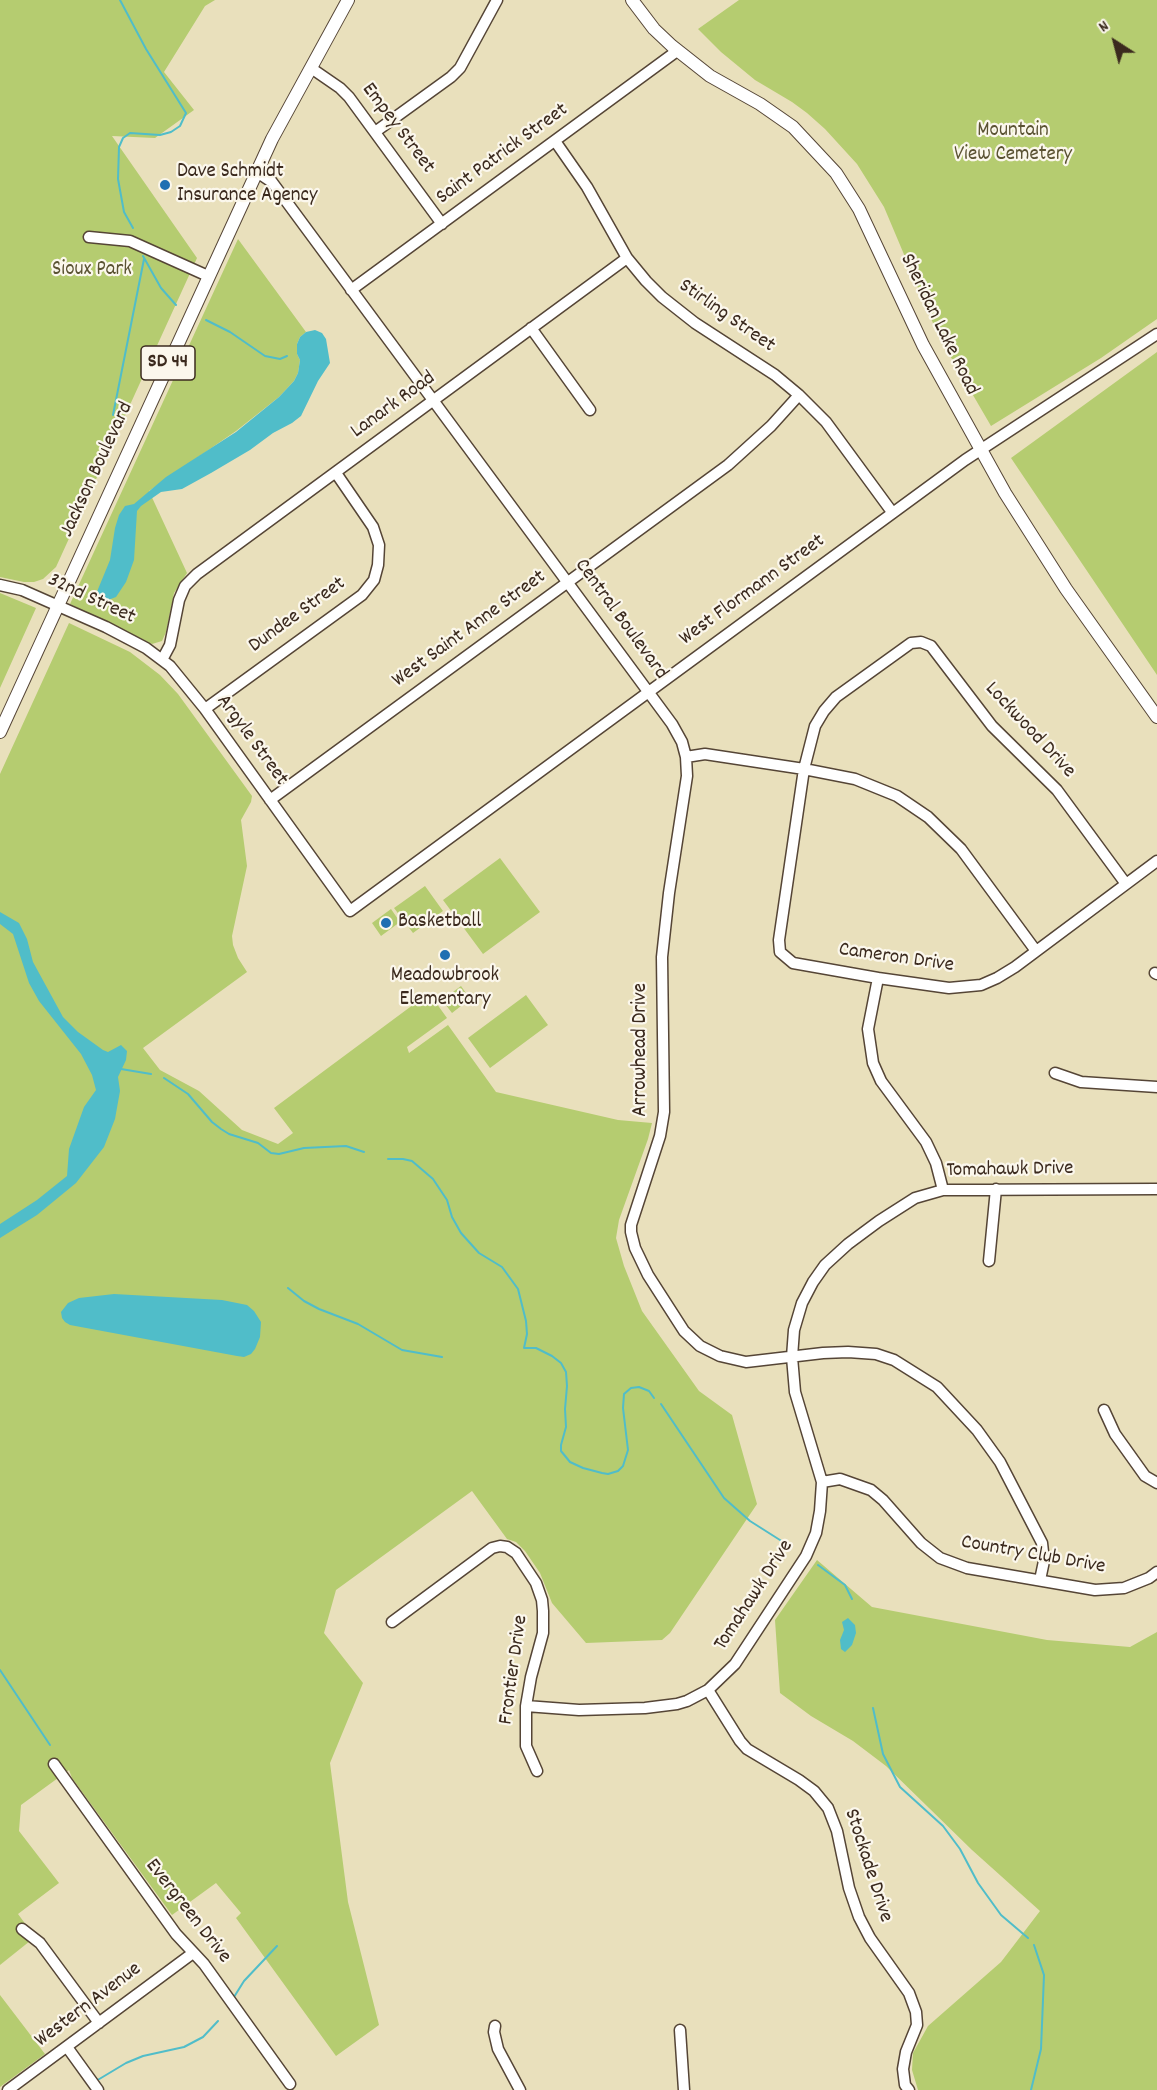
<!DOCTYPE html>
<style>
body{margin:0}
#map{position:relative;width:1157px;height:2090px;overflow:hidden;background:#e9e0bc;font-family:Dekko,sans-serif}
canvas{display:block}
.north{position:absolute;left:1085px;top:12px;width:60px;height:60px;-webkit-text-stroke:4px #fbf7ec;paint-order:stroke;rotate:324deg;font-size:16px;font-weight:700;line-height:24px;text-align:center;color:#3b2a1e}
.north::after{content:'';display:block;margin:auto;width:21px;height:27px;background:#3b2a1e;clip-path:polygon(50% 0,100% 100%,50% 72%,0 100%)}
</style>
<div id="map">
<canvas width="1157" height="2090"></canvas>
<div class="north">N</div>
</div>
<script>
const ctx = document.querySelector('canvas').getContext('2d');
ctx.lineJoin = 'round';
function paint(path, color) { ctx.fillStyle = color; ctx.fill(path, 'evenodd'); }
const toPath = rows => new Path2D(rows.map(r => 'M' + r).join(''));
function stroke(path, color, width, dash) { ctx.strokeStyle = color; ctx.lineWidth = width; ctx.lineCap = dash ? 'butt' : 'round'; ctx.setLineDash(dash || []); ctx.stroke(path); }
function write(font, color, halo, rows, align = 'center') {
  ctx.font = font + ' Dekko,sans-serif'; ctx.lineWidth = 4.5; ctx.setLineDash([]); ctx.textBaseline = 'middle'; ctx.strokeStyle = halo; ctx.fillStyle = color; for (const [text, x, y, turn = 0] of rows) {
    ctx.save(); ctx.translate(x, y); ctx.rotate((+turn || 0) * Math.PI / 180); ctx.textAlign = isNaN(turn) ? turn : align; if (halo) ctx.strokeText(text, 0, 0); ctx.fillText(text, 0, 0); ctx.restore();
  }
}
const green = toPath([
 [0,0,215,0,205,6,164,72,194,110,155,138,112,136,197,258,56,567,43,579,34,582,24,582,0,577],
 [739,0,1157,0,1157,319,1101,358,991,426,938,335,884,207,857,164,825,129,807,113,792,102,755,80,721,52,698,29],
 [238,239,306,332,300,337,297,344,297,354,300,360,298,373,294,381,279,397,236,431,149,491,187,573,174,593,166,632,162,641,152,644,70,604],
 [1157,352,1157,675,1011,458],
 [0,593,36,608,0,688],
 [69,623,130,652,160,675,178,694,252,796,251,802,241,820,247,866,232,936,233,945,238,958,247,972,143,1048,160,1070,199,1091,242,1130,278,1144,293,1133,274,1108,429,993,447,1018,407,1047,409,1053,448,1025,496,1092,618,1120,652,1123,648,1139,619,1220,616,1238,624,1266,642,1311,699,1391,732,1415,757,1504,670,1633,662,1640,586,1643,552,1603,540,1573,525,1551,516,1542,507,1539,472,1491,336,1590,324,1633,363,1683,330,1763,348,1902,379,2025,336,2056,236,1918,241,1913,216,1883,172,1915,72,1778,69,1770,21,1805,19,1831,59,1883,18,1914,35,1937,0,1965,0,774],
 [500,858,540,912,483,954,443,900],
 [425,886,443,911,413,933,394,908],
 [391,909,400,922,381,936,372,923],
 [461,986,470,999,452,1013,442,1000],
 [526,995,548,1025,490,1068,468,1038],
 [817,1560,872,1607,1047,1640,1130,1647,1157,1632,1157,2090,918,2090,912,2070,913,2053,928,2026,1001,1962,1040,1911,972,1850,886,1766,853,1741,811,1716,780,1693,775,1620],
 [0,1995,45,2054,0,2087]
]);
const water = toPath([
 [315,330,322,333,326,339,330,363,318,381,301,416,292,423,273,433,250,450,211,473,182,489,161,492,141,506,137,511,134,560,126,582,116,597,100,603,97,602,94,599,110,560,115,528,119,515,125,506,134,504,166,477,236,432,279,397,294,381,298,373,300,360,297,354,297,344,300,337,306,332],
 [0,912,19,923,27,939,33,962,63,1017,78,1032,103,1050,108,1052,121,1045,127,1051,126,1060,118,1077,120,1091,115,1119,104,1147,76,1183,37,1215,0,1238,0,1224,37,1200,67,1176,69,1149,84,1107,96,1090,92,1075,81,1054,39,1001,29,983,13,934,0,924],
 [114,1294,222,1300,247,1305,254,1311,261,1322,260,1337,255,1349,251,1354,244,1357,237,1356,70,1325,65,1322,62,1318,61,1312,68,1303,79,1298],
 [848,1618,855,1625,856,1633,852,1645,845,1652,841,1649,840,1640,844,1630,842,1622]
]);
const stream = toPath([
 [120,0,146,49,186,113,180,126,171,132,160,135,130,133,123,138,119,147,118,179,124,212,133,228],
 [143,256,161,288,176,305],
 [206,320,230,332,265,356,280,359,287,356],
 [113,415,144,259],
 [121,1069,151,1074],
 [164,1078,188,1094,212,1122,221,1129,229,1134,258,1143,271,1153,279,1154,304,1148,346,1146,364,1152],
 [388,1159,403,1159,412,1161,433,1179,447,1200,452,1217,461,1233,479,1253,502,1267,518,1289,526,1321,527,1334,524,1348,536,1348,552,1356,561,1363,566,1372,567,1386,565,1409,566,1427,561,1445,561,1451,570,1462,583,1468,602,1473,608,1474,618,1471,623,1466,628,1450,623,1408,624,1394,631,1388,639,1387,649,1391,654,1398],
 [288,1288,304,1301,319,1309,358,1324,402,1350,442,1357],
 [661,1404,724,1498,750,1521,791,1547],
 [818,1565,845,1585,852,1599],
 [0,1670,50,1745],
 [873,1708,883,1754,900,1787,943,1826,960,1849,978,1883,1001,1915,1028,1938],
 [234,1997,244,1981,277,1946],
 [96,2081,126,2063,143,2056,184,2047,203,2037,218,2021],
 [1031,2090,1041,2049,1044,1975,1034,1945]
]);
const minor = toPath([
 [311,68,340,88,349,97,442,224],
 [375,132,451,77,460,68,497,0],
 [555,141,587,187,627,258,646,281,662,297,695,323,775,375,799,395,826,422,892,512],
 [257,172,272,182,672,724,682,742,686,757,687,776,669,893,662,957,664,1112,660,1136,631,1225,631,1232,635,1248,648,1275,684,1331,700,1346,720,1356,746,1362,823,1353,848,1352,876,1354,894,1360,937,1387,977,1430,1000,1462,1042,1543,1044,1561,1040,1580],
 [89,237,130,241,208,276],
 [351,290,677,51],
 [531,328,590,410],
 [0,585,22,590,106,627,146,648,170,666,205,709,350,911,965,460,1157,334],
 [162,660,170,645,179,600,185,586,197,574,627,258],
 [205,709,362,595,374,580,378,565,379,545,373,527,336,473],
 [686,757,705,754,804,769,855,779,897,796,928,817,961,849,1036,951],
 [270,800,728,465,771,426,799,395],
 [1126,884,1057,790,992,726,931,646,921,642,911,643,836,697,824,711,815,726,804,769,779,940,780,952,793,963,878,978,949,988,981,985,997,978,1015,967,1157,861],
 [1155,973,1157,974],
 [878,978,868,1029,873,1063,881,1081,926,1142,936,1163,943,1190],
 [1055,1073,1081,1082,1157,1087],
 [989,1261,996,1189],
 [1104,1410,1115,1434,1145,1476,1157,1483],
 [822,1482,840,1479,871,1490,883,1500,921,1543,940,1558,967,1568,1095,1590,1124,1588,1149,1578,1157,1572],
 [392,1622,492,1548,500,1546,507,1547,516,1553,536,1583,542,1600,543,1611,543,1633,531,1677,526,1706,526,1746,537,1771],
 [708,1690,740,1741,747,1749,799,1780,814,1791,828,1808,837,1831,849,1888,859,1917,870,1938,909,1993,916,2012,917,2025,906,2052,903,2069,905,2085,909,2090],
 [526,1706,579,1710,645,1708,677,1704,687,1701,708,1690,735,1664,806,1556,816,1533,820,1511,822,1482,795,1392,792,1357,794,1330,802,1303,813,1282,825,1265,848,1244,879,1221,915,1198,943,1190,1157,1189],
 [54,1764,176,1934,204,1964,290,2084],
 [22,1929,40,1943,99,2023],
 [495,2026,494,2032,498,2049,520,2090],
 [680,2030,684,2090],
 [67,2047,98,2090],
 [8,2090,193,1953]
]);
const major = toPath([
 [632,0,654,29,672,46,710,76,760,104,793,127,836,173,859,209,923,345,1005,493,1066,589,1157,717],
 [0,732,272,139,348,0]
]);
const markers = [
 [165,185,6,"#1f6fb2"],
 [386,923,6,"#1f6fb2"],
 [445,955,6,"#1f6fb2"]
];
const shields = [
 [168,363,54]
];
const shieldNames = [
 ["SD 44",168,363]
];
const streetNames = [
 ["Empey Street",397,129,53],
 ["Saint Patrick Street",503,155,-36],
 ["Stirling Street",726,317,35],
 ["Sheridan Lake Road",938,325,64],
 ["Lanark Road",394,406,-36],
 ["Jackson Boulevard",98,470,-65],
 ["West Flormann Street",753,591,-36],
 ["32nd Street",91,600,25],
 ["Dundee Street",298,616,-36],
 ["Central Boulevard",620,620,54],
 ["West Saint Anne Street",470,630,-36],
 ["Lockwood Drive",1029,731,47],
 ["Argyle Street",251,741,54],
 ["Cameron Drive",896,959,8],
 ["Arrowhead Drive",642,1050,-90],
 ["Tomahawk Drive",1010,1171,-1],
 ["Country Club Drive",1033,1556,10],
 ["Tomahawk Drive",755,1596,-57],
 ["Frontier Drive",515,1670,-82],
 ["Stockade Drive",867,1866,72],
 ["Evergreen Drive",187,1912,52],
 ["Western Avenue",89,2006,-37]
];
const parkNames = [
 ["Mountain",1013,132],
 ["View Cemetery",1013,156],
 ["Sioux Park",92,271]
];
const poiNames = [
 ["Dave Schmidt",177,173],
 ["Insurance Agency",177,197],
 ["Basketball",398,923],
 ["Meadowbrook",445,977,"center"],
 ["Elementary",445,1001,"center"]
];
paint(green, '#b5cc70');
paint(water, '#50bdc9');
stroke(stream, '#50bdc9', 2);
stroke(minor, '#554536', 13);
stroke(major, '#554536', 14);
stroke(minor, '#fff', 10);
stroke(major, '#fff', 12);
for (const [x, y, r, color] of markers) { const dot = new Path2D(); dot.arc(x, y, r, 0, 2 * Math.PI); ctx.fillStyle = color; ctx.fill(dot); stroke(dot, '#fbf7ec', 2); }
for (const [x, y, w] of shields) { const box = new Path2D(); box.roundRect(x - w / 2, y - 17, w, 34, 4.5); ctx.fillStyle = '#fbf7ec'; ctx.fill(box); stroke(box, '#3b2a1e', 1.5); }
write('bold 20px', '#3b2a1e', null, shieldNames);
write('21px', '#3b2a1e', '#fbf7ec', streetNames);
write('21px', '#5a5232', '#fbf7ec', parkNames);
write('21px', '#3b2a1e', '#fbf7ec', poiNames, 'left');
</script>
